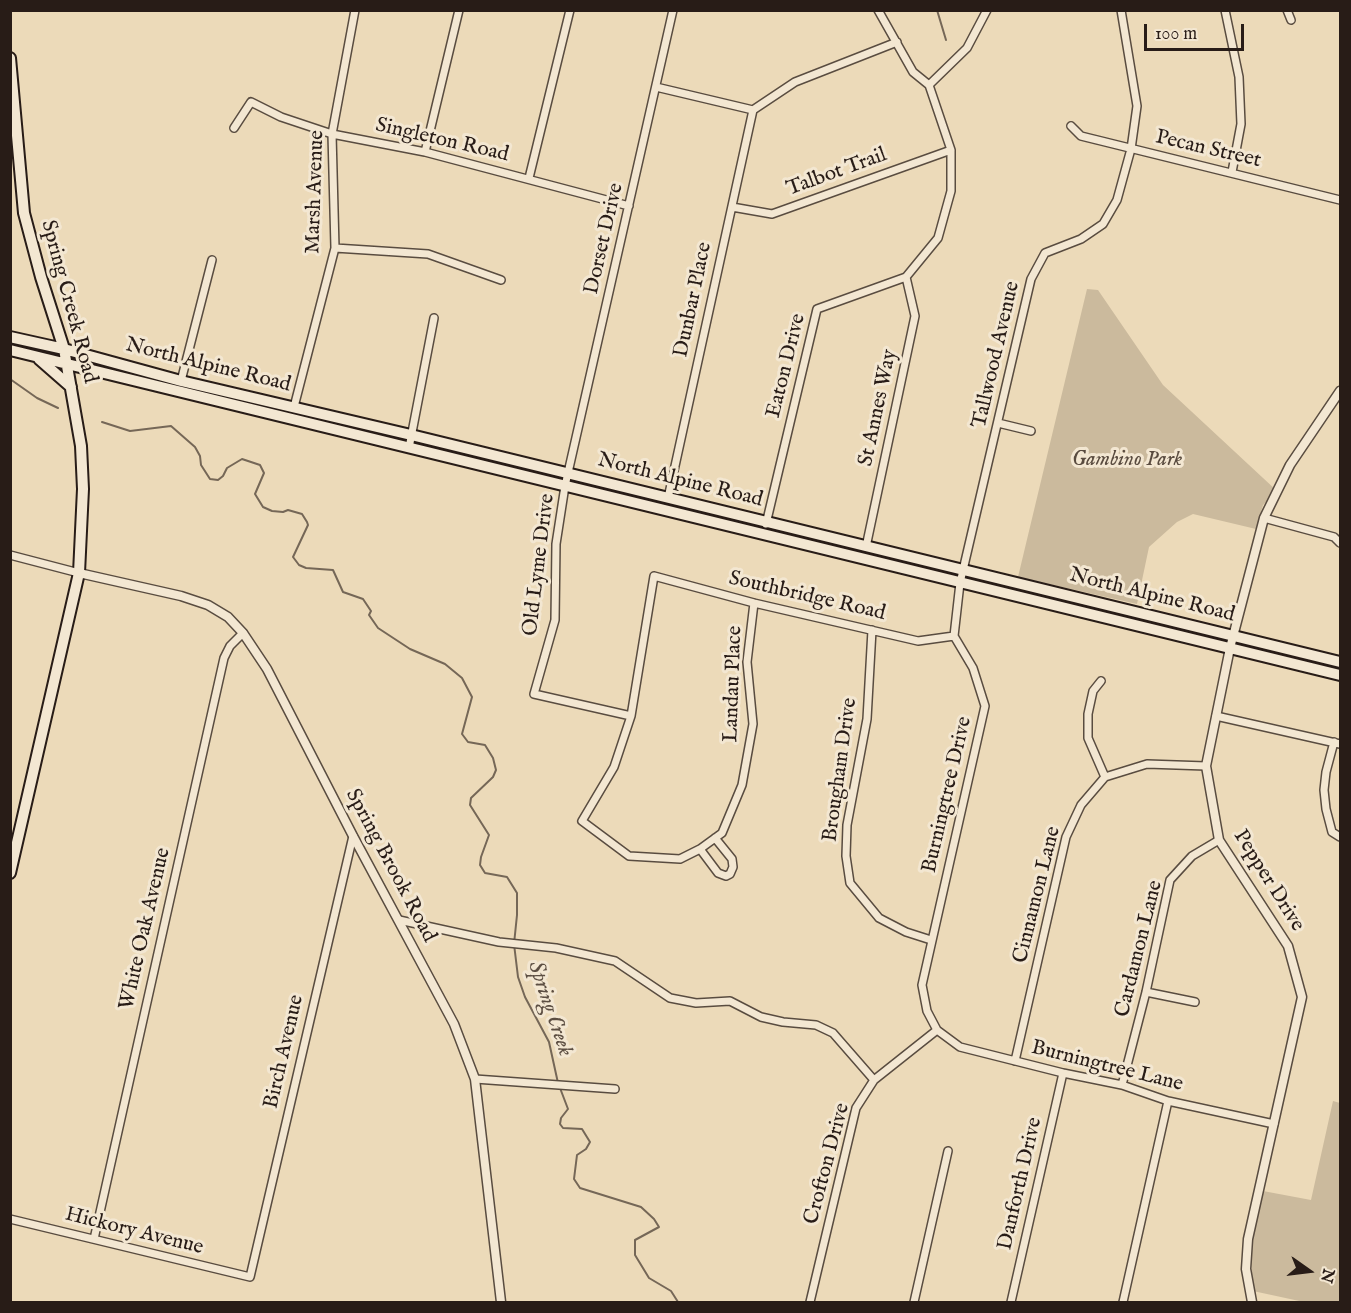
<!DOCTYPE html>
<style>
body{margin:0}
#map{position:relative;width:1351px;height:1313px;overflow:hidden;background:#ecdab9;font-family:"IM FELL English",serif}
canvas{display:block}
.frame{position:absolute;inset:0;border:12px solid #281c17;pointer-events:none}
.north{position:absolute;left:1279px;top:1241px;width:60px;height:60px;-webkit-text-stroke:4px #f3e7d2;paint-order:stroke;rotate:104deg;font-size:16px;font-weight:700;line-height:24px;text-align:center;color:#281c17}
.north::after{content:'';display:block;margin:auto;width:21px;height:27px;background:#281c17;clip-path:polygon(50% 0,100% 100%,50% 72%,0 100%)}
.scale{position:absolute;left:1144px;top:24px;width:100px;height:27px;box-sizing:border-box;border:3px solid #281c17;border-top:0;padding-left:8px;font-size:18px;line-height:21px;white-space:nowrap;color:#281c17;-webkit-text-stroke:4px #f3e7d2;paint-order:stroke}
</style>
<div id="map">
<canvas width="1351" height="1313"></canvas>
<div class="frame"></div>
<div class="north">N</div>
<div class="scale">100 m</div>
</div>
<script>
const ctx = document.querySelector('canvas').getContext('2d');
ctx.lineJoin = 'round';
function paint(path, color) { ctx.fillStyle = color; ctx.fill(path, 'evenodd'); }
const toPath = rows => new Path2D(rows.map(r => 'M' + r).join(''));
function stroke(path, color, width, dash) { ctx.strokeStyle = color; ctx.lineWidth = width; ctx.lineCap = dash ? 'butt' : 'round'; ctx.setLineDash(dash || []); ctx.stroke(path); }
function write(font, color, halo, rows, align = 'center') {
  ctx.font = font + ' "IM FELL English",serif'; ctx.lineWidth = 6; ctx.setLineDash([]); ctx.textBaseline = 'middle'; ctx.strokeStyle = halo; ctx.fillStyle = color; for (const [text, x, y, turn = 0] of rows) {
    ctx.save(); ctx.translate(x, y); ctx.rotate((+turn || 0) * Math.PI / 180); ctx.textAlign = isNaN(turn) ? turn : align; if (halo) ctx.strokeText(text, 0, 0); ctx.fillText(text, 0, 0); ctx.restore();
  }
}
const green = toPath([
 [1087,289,1098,290,1163,385,1277,491,1263,505,1256,529,1193,514,1177,522,1149,547,1137,604,1018,577],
 [1333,1101,1340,1103,1340,1302,1304,1302,1253,1291,1251,1262,1252,1243,1263,1191,1311,1200]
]);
const stream = toPath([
 [937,10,946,40],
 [10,379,37,398,58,408],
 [102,422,130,431,171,426,195,447,200,456,201,465,210,479,218,480,223,476,227,468,242,459,260,465,264,473,255,494,263,507,272,511,283,512,288,510,302,514,307,522,308,525,293,557,299,565,306,568,333,570,343,592,363,599,371,611,369,615,378,628,410,649,445,664,462,678,472,697,462,734,468,742,485,745,493,758,496,770,493,777,471,798,470,805,489,835,481,857,480,865,485,873,507,877,517,893,517,915,514,944,518,977,525,997,549,1042,558,1083],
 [560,1088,568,1109,561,1118,560,1124,563,1128,582,1129,590,1142,586,1149,577,1155,574,1179,580,1188,641,1207,654,1219,659,1227,635,1240,635,1255,649,1278,671,1291,678,1302]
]);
const minor = toPath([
 [1121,10,1137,106,1131,149,1117,200,1103,224,1081,239,1045,253,1031,279,960,583,954,636,973,668,985,706,922,985,927,1011,937,1030,960,1047,1063,1073,1122,1085,1168,1101,1274,1124],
 [1225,10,1239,77,1241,124,1232,172],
 [1287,10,1291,20],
 [929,85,967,48,987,10],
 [656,87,753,110,795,82,897,42],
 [1071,126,1081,136,1340,200],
 [234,128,251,102,281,117,332,134,425,152,629,206],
 [425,152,459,10],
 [529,178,570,10],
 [732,207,772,214,951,150],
 [335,248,428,254,501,280],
 [181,381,212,260],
 [294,407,335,248,332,134,355,10],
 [998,423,1031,431],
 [409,448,434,318],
 [668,498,753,110],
 [1264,518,1334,537,1340,543],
 [766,524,817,309,906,277,938,238,951,191,951,150,929,85,913,72,878,10],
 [866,547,915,316,906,277],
 [10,555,79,573],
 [754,603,747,662,753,724,742,785,722,833,700,849,680,859,629,856,582,821,614,767,631,716,654,576,754,603,918,641,954,636],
 [872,630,867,719,847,825,846,856,850,883,879,918,906,932,931,940],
 [1101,681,1093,691,1088,714,1088,738,1105,777],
 [631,716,534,694,555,620,556,544,565,486,673,10],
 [1216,716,1340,744],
 [1334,742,1326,772,1324,790,1326,809,1332,832,1340,837],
 [700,849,718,873,726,876,730,874,733,867,732,859,715,838],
 [399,920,499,942,556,948,615,961,670,998,696,1003,730,1001,761,1017,783,1022,816,1025,833,1033,874,1080],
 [1146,992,1195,1002],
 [1015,1061,1066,837,1081,805,1105,777,1147,764,1206,766],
 [475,1079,615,1089],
 [1122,1085,1146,992,1170,880,1192,856,1219,840],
 [10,1219,250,1277,353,836],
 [94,1239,224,658,230,646,243,633],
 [810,1302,856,1108,874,1080,937,1030],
 [914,1302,948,1151],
 [1011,1302,1063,1073],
 [1123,1302,1168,1101]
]);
const tertiary = toPath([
 [79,573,181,596,208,605,228,617,243,633,267,669,353,836,454,1024,475,1079,501,1302],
 [1252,1302,1246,1269,1248,1239,1302,997,1288,946,1219,840,1206,766,1230,648,1264,518,1290,465,1340,391]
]);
const secondary = toPath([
 [10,58,24,213,41,277,64,349,81,446,83,489,79,573,10,873],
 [10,337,64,349,181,381,411,435,1340,662],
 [10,350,1340,675],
 [39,359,71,387]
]);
const streetNames = [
 ["Singleton Road",442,141,13],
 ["Pecan Street",1208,150,13],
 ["Talbot Trail",837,173,-20],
 ["Marsh Avenue",316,192,-88],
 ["Dorset Drive",605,239,-77],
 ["Dunbar Place",694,300,-78],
 ["Spring Creek Road",68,302,75],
 ["Tallwood Avenue",997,355,-77],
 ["North Alpine Road",208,366,14],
 ["Eaton Drive",787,366,-76],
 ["St Annes Way",879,408,-78],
 ["North Alpine Road",680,481,14],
 ["Old Lyme Drive",540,565,-83],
 ["North Alpine Road",1152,596,14],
 ["Southbridge Road",807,597,13],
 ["Landau Place",734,684,-88],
 ["Brougham Drive",841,770,-82],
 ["Burningtree Drive",948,795,-77],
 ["Spring Brook Road",390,866,62],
 ["Pepper Drive",1268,881,58],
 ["Cinnamon Lane",1038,895,-76],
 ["White Oak Avenue",146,929,-77],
 ["Cardamon Lane",1140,949,-76],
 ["Birch Avenue",285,1052,-77],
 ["Burningtree Lane",1107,1067,14],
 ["Crofton Drive",828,1164,-75],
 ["Danforth Drive",1021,1184,-77],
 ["Hickory Avenue",134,1232,14]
];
const parkNames = [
 ["Gambino Park",1127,461]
];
const waterNames = [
 ["Spring Creek",549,1009,71]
];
paint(green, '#cbba9d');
stroke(stream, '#756757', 2);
stroke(minor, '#594c40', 10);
stroke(tertiary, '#594c40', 11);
stroke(secondary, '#281c17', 14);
stroke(minor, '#f3e7d2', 7);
stroke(tertiary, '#f3e7d2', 8);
stroke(secondary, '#f3e7d2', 10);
write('21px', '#281c17', '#f3e7d2', streetNames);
write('italic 21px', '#594b3f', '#f3e7d2', parkNames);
write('italic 22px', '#5c4e42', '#f3e7d2', waterNames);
</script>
